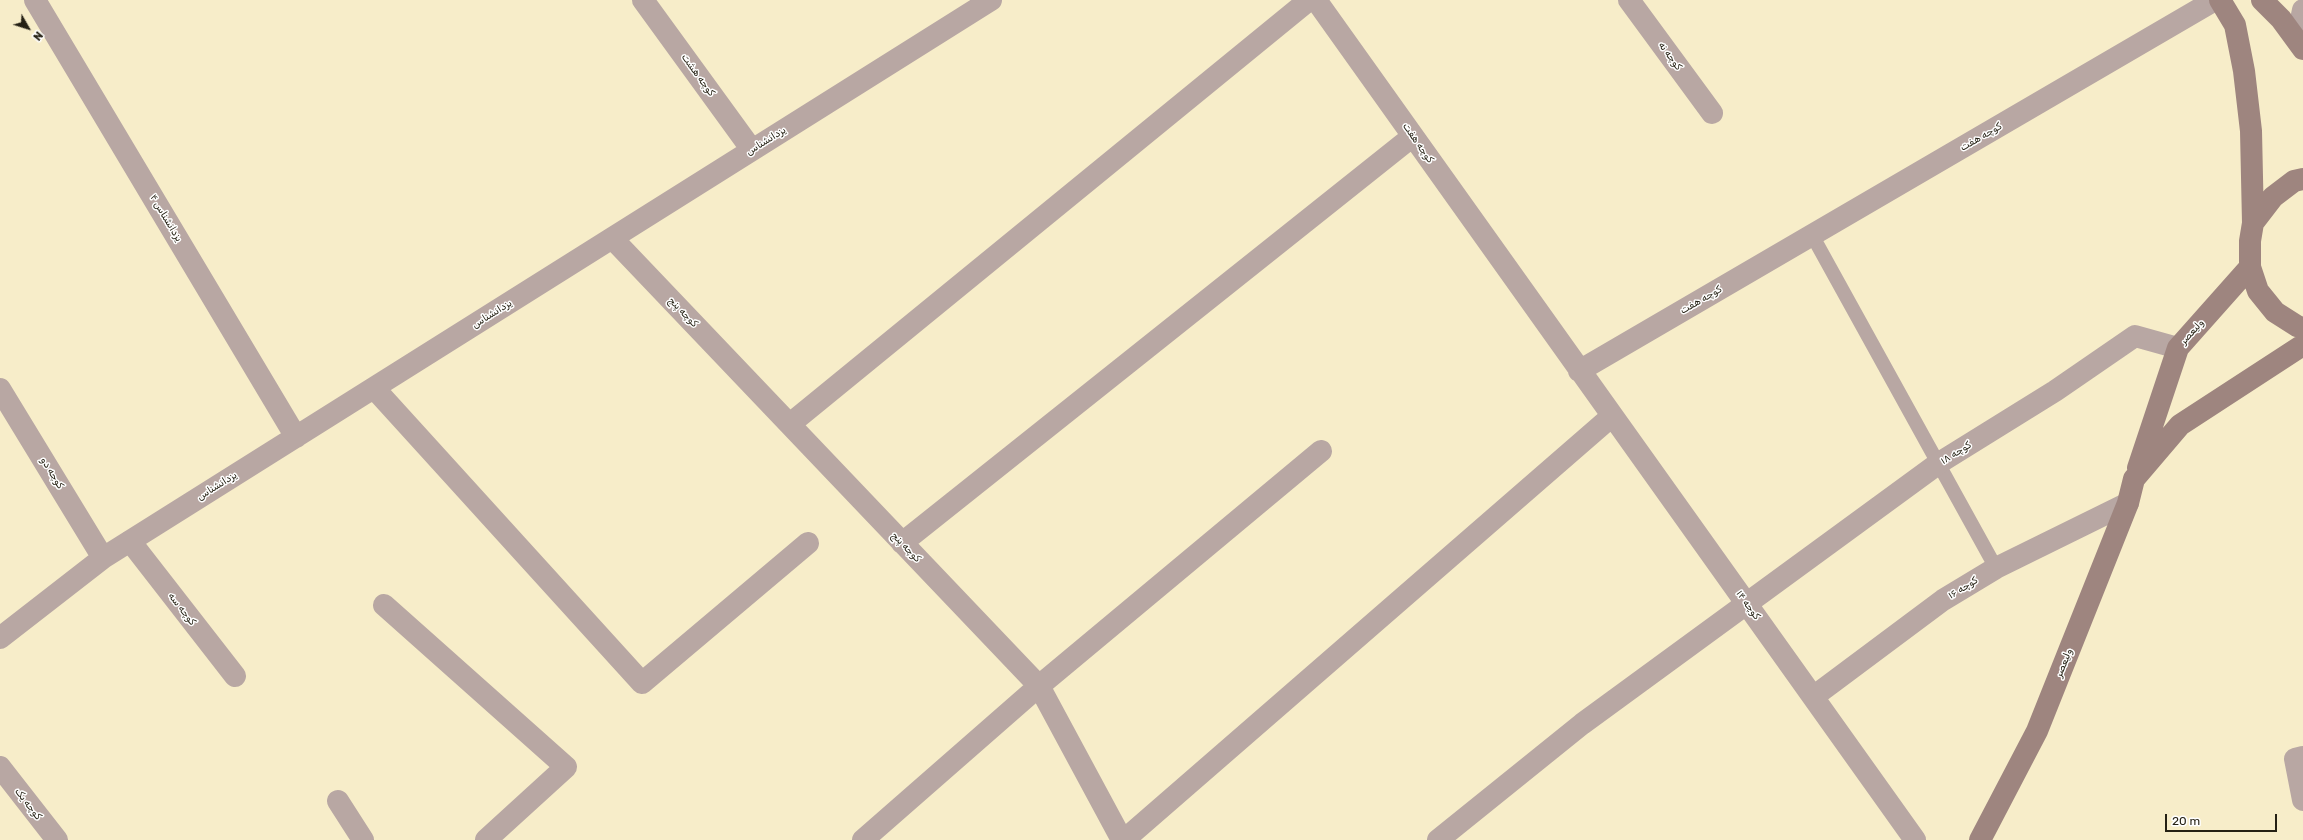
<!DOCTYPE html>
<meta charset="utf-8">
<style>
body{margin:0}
#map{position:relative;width:2303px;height:840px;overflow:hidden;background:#f7edc9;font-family:Rubik,sans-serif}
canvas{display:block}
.north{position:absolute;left:8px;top:8px;width:40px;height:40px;-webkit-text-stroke:3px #fff;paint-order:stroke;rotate:129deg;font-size:11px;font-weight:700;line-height:16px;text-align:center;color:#252114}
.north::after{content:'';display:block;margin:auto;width:14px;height:18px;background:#252114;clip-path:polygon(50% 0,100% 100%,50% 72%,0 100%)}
.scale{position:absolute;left:2165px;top:814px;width:112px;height:18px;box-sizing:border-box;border:2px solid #252114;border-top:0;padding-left:5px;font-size:12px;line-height:14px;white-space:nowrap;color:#252114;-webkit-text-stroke:3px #fff;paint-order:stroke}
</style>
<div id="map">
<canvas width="2303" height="840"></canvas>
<div class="north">N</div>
<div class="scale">20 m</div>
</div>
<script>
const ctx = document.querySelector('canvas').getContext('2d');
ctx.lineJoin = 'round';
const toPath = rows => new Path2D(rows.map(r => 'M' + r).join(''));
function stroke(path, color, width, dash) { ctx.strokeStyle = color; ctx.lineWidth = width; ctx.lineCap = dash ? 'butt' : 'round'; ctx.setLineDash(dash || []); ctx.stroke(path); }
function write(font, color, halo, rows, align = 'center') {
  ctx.font = font + ' Rubik,"Noto Naskh Arabic",sans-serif'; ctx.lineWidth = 3; ctx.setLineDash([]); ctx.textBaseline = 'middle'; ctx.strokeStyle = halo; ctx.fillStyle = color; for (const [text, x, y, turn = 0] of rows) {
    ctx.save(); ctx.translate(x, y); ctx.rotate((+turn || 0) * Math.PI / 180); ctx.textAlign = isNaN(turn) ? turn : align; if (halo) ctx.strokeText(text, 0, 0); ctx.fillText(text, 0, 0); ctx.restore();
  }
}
const lane = toPath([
 [1812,235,1996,568]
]);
const street = toPath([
 [35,0,296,437],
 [643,0,752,150],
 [1316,0,1915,840],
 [1629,0,1712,113],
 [2297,40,2303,10],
 [612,238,1039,686,863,840],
 [1579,371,2215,0],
 [374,388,642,683,808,543],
 [0,389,103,558],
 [790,424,1309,0],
 [130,541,235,676],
 [902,543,1413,136],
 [384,605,566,767,486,840],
 [0,638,103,558,991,0],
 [1813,697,1943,600,1996,568,2128,503],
 [2303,757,2295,759,2303,800],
 [0,767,57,840],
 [338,801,363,840],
 [1122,840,1039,686,1321,451],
 [1124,840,1612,416],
 [1438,840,1582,724,1939,463,2055,391,2135,336,2178,348]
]);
const secondary = toPath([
 [2220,0,2235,25,2244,71,2251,131,2253,223],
 [2262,0,2281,19,2303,49],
 [2303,179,2294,181,2273,197,2253,223,2250,241,2250,267,2258,291,2275,312,2297,326,2303,328],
 [2138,468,2178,348,2250,267],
 [1980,840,2037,731,2128,503,2134,479,2180,425,2303,345]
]);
const streetNames = [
 ["کوچه نه",1670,56,54],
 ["کوچه هشت",698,75,54],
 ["کوچه هفت",1981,137,-30],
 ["یزدانشناس",766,141,-32],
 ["کوچه هفت",1418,143,55],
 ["یزدانشناس ۴",166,218,59],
 ["کوچه هفت",1701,300,-30],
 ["کوچه پنج",683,312,46],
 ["یزدانشناس",492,314,-32],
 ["ولیعصر",2192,332,-48],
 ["کوچه ۱۸",1956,453,-32],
 ["کوچه دو",52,473,58],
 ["یزدانشناس",217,486,-32],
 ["کوچه پنج",906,547,46],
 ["کوچه ۱۶",1963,588,-32],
 ["کوچه ۱۴",1748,605,54],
 ["کوچه سه",182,609,52],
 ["ولیعصر",2064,663,-68],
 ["کوچه یک",28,804,52]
];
stroke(lane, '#b8a7a3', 14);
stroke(street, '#b8a7a3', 22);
stroke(secondary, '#9e857f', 22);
write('10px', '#252114', '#fff', streetNames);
</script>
